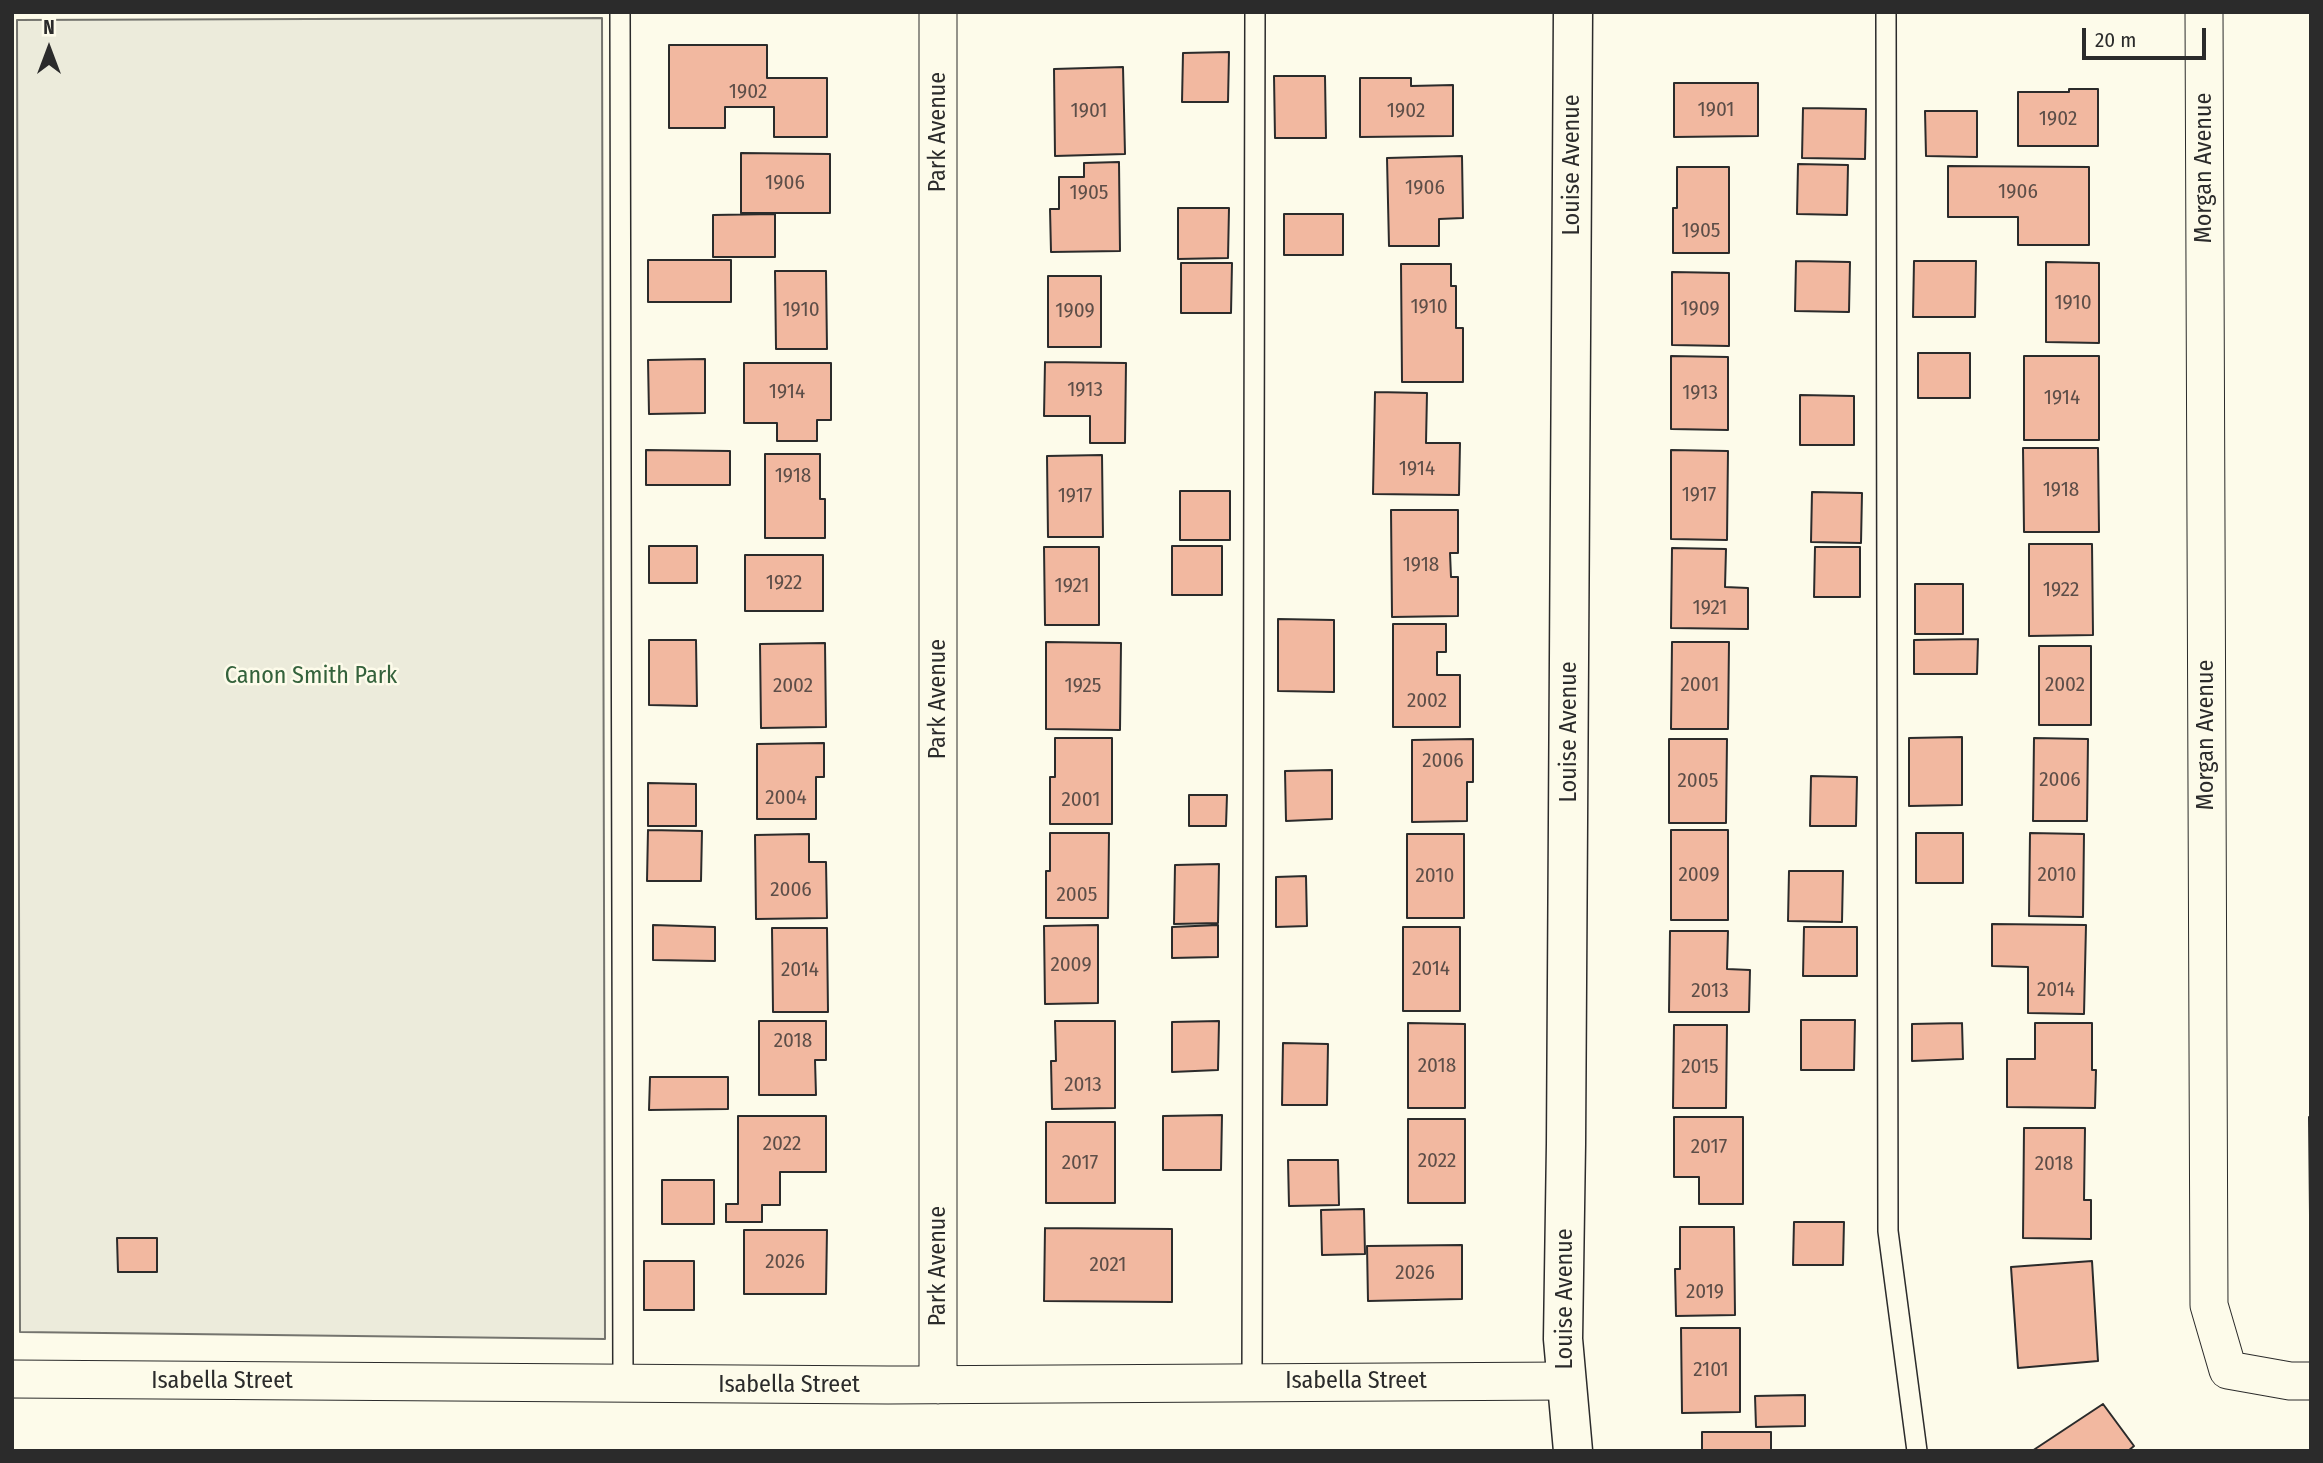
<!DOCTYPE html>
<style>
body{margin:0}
#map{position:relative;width:2323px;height:1463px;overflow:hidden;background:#fdfbea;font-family:"Fira Sans Condensed",sans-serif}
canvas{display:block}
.frame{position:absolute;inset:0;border:14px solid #2b2b2b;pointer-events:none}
.north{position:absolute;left:14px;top:14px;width:70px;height:70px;-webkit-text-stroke:5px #fdfbea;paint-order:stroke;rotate:0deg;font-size:19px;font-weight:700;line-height:28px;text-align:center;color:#2b2b2b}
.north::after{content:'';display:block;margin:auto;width:24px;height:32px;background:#2b2b2b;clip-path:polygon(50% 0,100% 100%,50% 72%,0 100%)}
.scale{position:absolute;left:2082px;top:28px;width:124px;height:32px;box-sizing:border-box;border:4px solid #2b2b2b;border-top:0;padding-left:9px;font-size:21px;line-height:24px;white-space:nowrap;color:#2b2b2b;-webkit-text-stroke:5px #fdfbea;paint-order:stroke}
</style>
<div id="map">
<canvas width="2323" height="1463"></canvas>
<div class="frame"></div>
<div class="north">N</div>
<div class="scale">20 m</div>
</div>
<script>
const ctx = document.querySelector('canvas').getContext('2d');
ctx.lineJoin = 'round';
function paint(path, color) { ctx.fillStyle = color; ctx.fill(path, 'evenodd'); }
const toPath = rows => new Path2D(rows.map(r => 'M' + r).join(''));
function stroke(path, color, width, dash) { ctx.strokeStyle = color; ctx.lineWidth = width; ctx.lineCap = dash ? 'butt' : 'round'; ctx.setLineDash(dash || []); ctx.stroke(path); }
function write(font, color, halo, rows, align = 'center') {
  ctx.font = font + ' "Fira Sans Condensed",sans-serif'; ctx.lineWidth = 5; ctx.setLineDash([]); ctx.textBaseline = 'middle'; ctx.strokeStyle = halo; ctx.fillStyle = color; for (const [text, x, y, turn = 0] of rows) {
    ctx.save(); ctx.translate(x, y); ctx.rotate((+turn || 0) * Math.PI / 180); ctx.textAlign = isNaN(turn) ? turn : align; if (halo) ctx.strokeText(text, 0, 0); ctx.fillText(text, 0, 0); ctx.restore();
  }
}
const green = toPath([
 [602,18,605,1339,20,1332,17,20,602,18]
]);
const building = toPath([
 [669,45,767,45,767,78,827,78,827,137,774,137,774,107,725,107,725,128,669,128,669,45],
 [1229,52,1228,102,1182,102,1183,53,1229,52],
 [1123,67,1125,154,1055,156,1054,69,1123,67],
 [1274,76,1325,76,1326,138,1275,138,1274,76],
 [1360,78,1411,78,1411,86,1453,85,1453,136,1360,137,1360,78],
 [1674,83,1758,83,1758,136,1674,137,1674,83],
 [2069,89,2098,89,2098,146,2018,146,2018,92,2069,92,2069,89],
 [1803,108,1866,109,1865,159,1802,158,1803,108],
 [1925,111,1977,111,1977,157,1926,156,1925,111],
 [741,153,830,154,830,213,741,213,741,153],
 [1462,156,1463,218,1439,219,1439,246,1389,246,1387,158,1462,156],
 [1119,162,1120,251,1051,252,1050,209,1059,209,1059,177,1084,177,1084,163,1119,162],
 [1798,164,1848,165,1847,215,1797,214,1798,164],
 [1948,166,2089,167,2089,245,2018,245,2018,217,1948,217,1948,166],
 [1677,167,1729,167,1729,253,1673,253,1673,208,1677,208,1677,167],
 [1178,208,1229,208,1228,258,1178,259,1178,208],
 [775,214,775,257,713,257,713,215,775,214],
 [1284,214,1343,214,1343,255,1284,255,1284,214],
 [648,260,731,260,731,302,648,302,648,260],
 [1796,261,1850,262,1849,312,1795,311,1796,261],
 [1914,261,1976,261,1975,317,1913,317,1914,261],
 [2046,262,2099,263,2099,343,2046,342,2046,262],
 [1181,263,1232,263,1231,313,1181,313,1181,263],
 [1401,264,1451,264,1451,286,1456,286,1456,328,1463,328,1463,382,1402,382,1401,264],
 [775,271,826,271,827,349,776,349,775,271],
 [1672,272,1729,273,1729,346,1672,345,1672,272],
 [1048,276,1101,276,1101,347,1048,347,1048,276],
 [1918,353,1970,353,1970,398,1918,398,1918,353],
 [1671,356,1728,357,1728,430,1671,429,1671,356],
 [2024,356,2099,356,2099,440,2024,440,2024,356],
 [705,359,705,413,649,414,648,360,705,359],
 [1045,362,1126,363,1125,443,1090,443,1090,416,1044,416,1045,362],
 [744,363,831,363,831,420,817,420,817,441,777,441,777,423,744,423,744,363],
 [1375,392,1427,393,1426,443,1460,443,1459,495,1373,494,1375,392],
 [1800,395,1854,396,1854,445,1800,445,1800,395],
 [2023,448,2098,448,2099,532,2024,532,2023,448],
 [646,450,730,451,730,485,646,485,646,450],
 [1671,450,1728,451,1727,540,1671,539,1671,450],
 [765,454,820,454,820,499,825,499,825,538,765,538,765,454],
 [1102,455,1103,537,1048,537,1047,456,1102,455],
 [1180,491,1230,491,1230,540,1180,540,1180,491],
 [1812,492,1862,493,1861,543,1811,542,1812,492],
 [1391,510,1458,510,1458,553,1450,553,1451,577,1458,577,1458,616,1392,617,1391,510],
 [2029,544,2092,544,2093,635,2029,636,2029,544],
 [649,546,697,546,697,583,649,583,649,546],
 [1172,546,1222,546,1222,595,1172,595,1172,546],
 [1044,547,1099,547,1099,625,1045,625,1044,547],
 [1815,547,1860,547,1860,597,1814,597,1815,547],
 [1672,548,1726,549,1725,587,1748,588,1748,629,1671,628,1672,548],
 [745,555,823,555,823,611,745,611,745,555],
 [1915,584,1963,584,1963,634,1915,634,1915,584],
 [1278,619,1334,620,1334,692,1278,691,1278,619],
 [1393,624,1446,624,1446,652,1437,652,1437,675,1460,675,1460,727,1393,727,1393,624],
 [1978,639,1977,674,1914,674,1914,640,1978,639],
 [649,640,696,640,697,706,649,705,649,640],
 [1046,642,1121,643,1120,730,1046,729,1046,642],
 [1672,642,1729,642,1728,729,1671,729,1672,642],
 [825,643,826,727,761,728,760,644,825,643],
 [2039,646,2091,646,2091,725,2039,725,2039,646],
 [1962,737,1962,805,1909,806,1909,738,1962,737],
 [1055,738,1112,738,1112,824,1050,824,1050,777,1055,777,1055,738],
 [2034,738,2088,739,2087,821,2033,821,2034,738],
 [1473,739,1473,782,1467,782,1467,821,1412,822,1412,740,1473,739],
 [1669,739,1727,739,1726,823,1669,823,1669,739],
 [824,743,824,777,816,777,816,819,757,819,757,744,824,743],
 [1332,770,1332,819,1286,821,1285,771,1332,770],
 [1811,776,1857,777,1856,826,1810,826,1811,776],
 [648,783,696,784,696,826,648,826,648,783],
 [1189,795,1227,795,1226,826,1189,826,1189,795],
 [648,830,702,831,701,881,647,881,648,830],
 [1671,830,1728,830,1728,920,1671,920,1671,830],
 [1050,833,1109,833,1108,918,1046,918,1046,871,1050,871,1050,833],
 [1916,833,1963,833,1963,883,1916,883,1916,833],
 [2030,833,2084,834,2083,917,2029,916,2030,833],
 [809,834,809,862,826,862,827,918,756,919,755,835,809,834],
 [1407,834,1464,834,1464,918,1407,918,1407,834],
 [1219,864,1218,923,1174,924,1175,865,1219,864],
 [1789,871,1843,871,1842,922,1788,921,1789,871],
 [1306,876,1307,926,1276,927,1276,877,1306,876],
 [1992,924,2086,925,2084,1014,2028,1013,2028,967,1992,966,1992,924],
 [653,925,715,927,715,961,653,960,653,925],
 [1098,925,1098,1003,1045,1004,1044,926,1098,925],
 [1218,925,1218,957,1172,958,1172,927,1218,925],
 [1403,927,1460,927,1460,1011,1403,1011,1403,927],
 [1804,927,1857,927,1857,976,1803,976,1804,927],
 [772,928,827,928,828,1012,773,1012,772,928],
 [1670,931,1728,931,1727,969,1750,970,1749,1012,1669,1012,1670,931],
 [1801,1020,1855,1020,1854,1070,1801,1070,1801,1020],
 [759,1021,826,1021,826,1060,815,1060,816,1095,759,1095,759,1021],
 [1055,1021,1115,1021,1115,1108,1052,1109,1051,1061,1056,1061,1055,1021],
 [1219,1021,1218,1070,1172,1072,1172,1022,1219,1021],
 [1408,1023,1465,1024,1465,1108,1408,1108,1408,1023],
 [1962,1023,1963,1059,1912,1061,1912,1024,1962,1023],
 [2035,1023,2092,1023,2092,1070,2096,1070,2095,1108,2007,1107,2007,1059,2035,1059,2035,1023],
 [1674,1025,1727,1025,1726,1108,1673,1108,1674,1025],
 [1283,1043,1328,1044,1327,1105,1282,1105,1283,1043],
 [650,1077,728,1077,728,1109,649,1110,650,1077],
 [1222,1115,1221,1170,1163,1170,1163,1116,1222,1115],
 [738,1116,826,1116,826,1172,780,1172,780,1205,762,1205,762,1222,726,1222,726,1204,738,1204,738,1116],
 [1674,1117,1743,1117,1743,1204,1699,1204,1699,1177,1674,1177,1674,1117],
 [2309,1117,2311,1117,2311,1215,2310,1215,2309,1117],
 [1408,1119,1465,1119,1465,1203,1408,1203,1408,1119],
 [1046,1122,1115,1122,1115,1203,1046,1203,1046,1122],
 [2024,1128,2085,1128,2084,1200,2091,1200,2091,1239,2023,1238,2024,1128],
 [1288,1160,1338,1160,1339,1205,1289,1206,1288,1160],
 [662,1180,714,1180,714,1224,662,1224,662,1180],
 [1364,1209,1365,1254,1322,1255,1321,1210,1364,1209],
 [1794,1222,1844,1222,1843,1265,1793,1265,1794,1222],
 [1680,1227,1734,1227,1735,1315,1676,1316,1675,1269,1680,1269,1680,1227],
 [1045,1228,1172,1229,1172,1302,1044,1301,1045,1228],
 [744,1230,827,1230,826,1294,744,1294,744,1230],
 [117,1238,157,1238,157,1272,118,1272,117,1238],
 [1462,1245,1462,1299,1368,1301,1367,1246,1462,1245],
 [644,1261,694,1261,694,1310,644,1310,644,1261],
 [2092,1261,2098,1361,2018,1368,2011,1267,2092,1261],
 [1681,1328,1740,1328,1740,1412,1682,1413,1681,1328],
 [1805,1395,1805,1426,1756,1427,1755,1396,1805,1395],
 [2103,1404,2134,1446,2128,1451,2032,1451,2103,1404],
 [1702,1432,1771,1432,1771,1451,1702,1451,1702,1432]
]);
const service = toPath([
 [620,12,623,1384],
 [1886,12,1888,1231,1917,1451],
 [1252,1381,1255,12]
]);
const minor = toPath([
 [938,12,938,1385],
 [2204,12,2209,1305,2228,1370,2290,1381,2311,1381],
 [12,1379,888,1385,1565,1381]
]);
const tertiary = toPath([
 [1573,1451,1563,1339,1566,1144,1573,12]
]);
const numberNames = [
 ["1902",748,92],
 ["1901",1716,110],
 ["1901",1089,111],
 ["1902",1406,111],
 ["1902",2058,119],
 ["1906",785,183],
 ["1906",1425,188],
 ["1906",2018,192],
 ["1905",1089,193],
 ["1905",1701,231],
 ["1910",2073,303],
 ["1910",1429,307],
 ["1909",1700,309],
 ["1910",801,310],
 ["1909",1075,311],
 ["1913",1085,390],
 ["1914",787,392],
 ["1913",1700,393],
 ["1914",2062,398],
 ["1914",1417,469],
 ["1918",793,476],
 ["1918",2061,490],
 ["1917",1699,495],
 ["1917",1075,496],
 ["1918",1421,565],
 ["1922",784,583],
 ["1921",1072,586],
 ["1922",2061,590],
 ["1921",1710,608],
 ["2001",1700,685],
 ["2002",2065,685],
 ["2002",793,686],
 ["1925",1083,686],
 ["2002",1427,701],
 ["2006",1443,761],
 ["2006",2060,780],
 ["2005",1698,781],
 ["2004",786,798],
 ["2001",1081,800],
 ["2009",1699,875],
 ["2010",2057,875],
 ["2010",1435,876],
 ["2006",791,890],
 ["2005",1077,895],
 ["2009",1071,965],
 ["2014",1431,969],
 ["2014",800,970],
 ["2014",2056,990],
 ["2013",1710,991],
 ["2018",793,1041],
 ["2018",1437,1066],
 ["2015",1700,1067],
 ["2013",1083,1085],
 ["2022",782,1144],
 ["2017",1709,1147],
 ["2022",1437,1161],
 ["2017",1080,1163],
 ["2018",2054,1164],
 ["2026",785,1262],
 ["2021",1108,1265],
 ["2026",1415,1273],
 ["2019",1705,1292],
 ["2101",1711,1370]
];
const streetNames = [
 ["Park Avenue",938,132,-90],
 ["Louise Avenue",1572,165,-90],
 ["Morgan Avenue",2204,168,-90],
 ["Park Avenue",938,699,-90],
 ["Louise Avenue",1569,732,-90],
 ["Morgan Avenue",2206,735,-90],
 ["Park Avenue",938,1266,-90],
 ["Louise Avenue",1565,1299,-90],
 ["Isabella Street",222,1381],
 ["Isabella Street",1356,1381],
 ["Isabella Street",789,1385]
];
const parkNames = [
 ["Canon Smith Park",311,676]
];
paint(green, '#ecebdb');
stroke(green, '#74746e', 2);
paint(building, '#f2b8a0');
stroke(building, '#2b2b2b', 2);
stroke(service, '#2b2b2b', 22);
stroke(minor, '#2b2b2b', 39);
stroke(tertiary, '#2b2b2b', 41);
stroke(service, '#fdfbea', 19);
stroke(minor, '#fdfbea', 37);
stroke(tertiary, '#fdfbea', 38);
write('21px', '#5d4e48', null, numberNames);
write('24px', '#2b2b2b', '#fdfbea', streetNames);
write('24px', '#34623c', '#fdfbea', parkNames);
</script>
